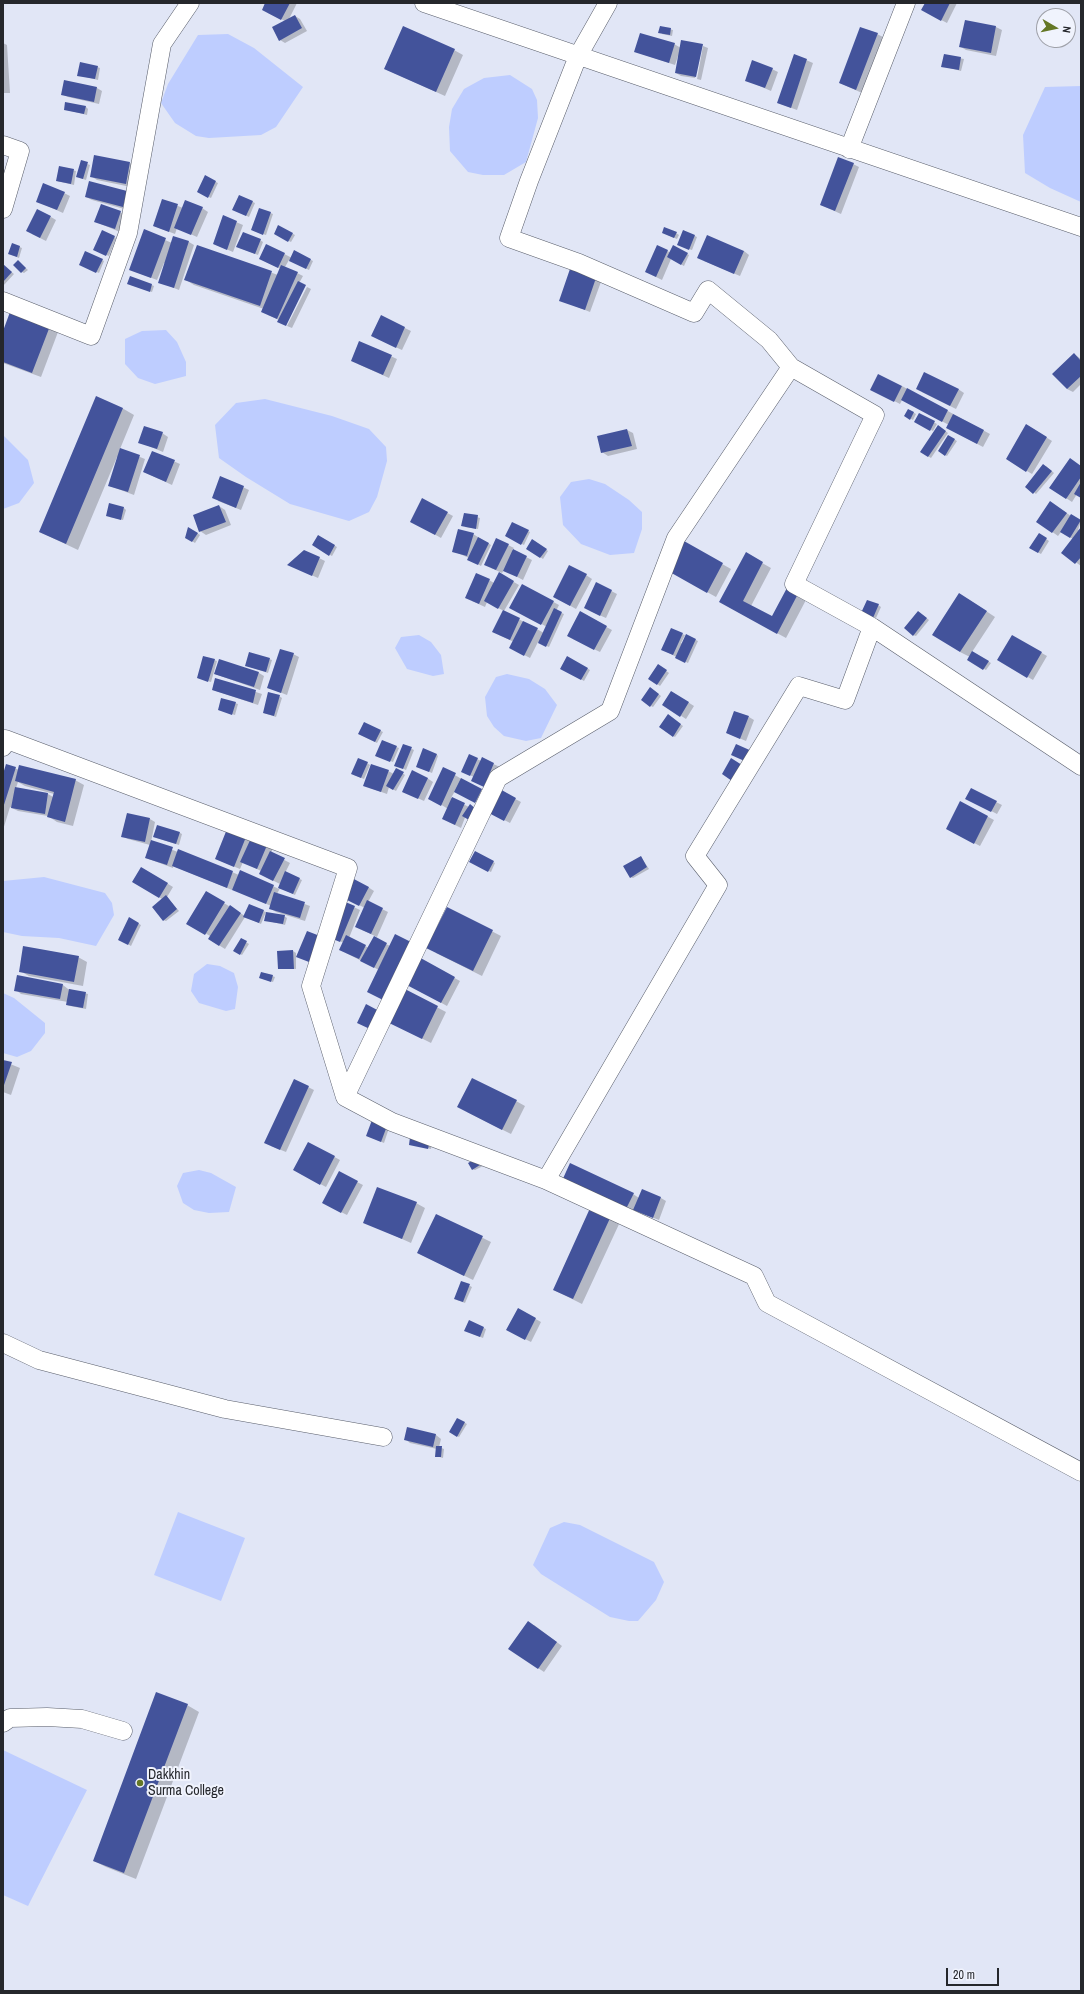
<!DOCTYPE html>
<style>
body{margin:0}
#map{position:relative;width:1084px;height:1994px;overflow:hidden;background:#e1e6f6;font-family:"Archivo Narrow",sans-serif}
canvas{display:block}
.frame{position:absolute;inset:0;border:4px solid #25272c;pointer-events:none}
.north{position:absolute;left:1036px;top:8px;width:40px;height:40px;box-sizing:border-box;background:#f0f3fd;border:1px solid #9fa1a9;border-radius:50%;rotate:99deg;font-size:11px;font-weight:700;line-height:16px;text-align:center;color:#25272c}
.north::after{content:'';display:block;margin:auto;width:14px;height:18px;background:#647726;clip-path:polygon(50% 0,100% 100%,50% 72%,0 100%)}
.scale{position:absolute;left:946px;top:1968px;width:53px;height:18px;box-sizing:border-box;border:2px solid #25272c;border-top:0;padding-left:5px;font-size:12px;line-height:14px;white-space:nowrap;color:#25272c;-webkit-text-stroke:3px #f0f3fd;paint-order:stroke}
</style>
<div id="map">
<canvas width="1084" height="1994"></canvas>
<div class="frame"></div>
<div class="north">N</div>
<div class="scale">20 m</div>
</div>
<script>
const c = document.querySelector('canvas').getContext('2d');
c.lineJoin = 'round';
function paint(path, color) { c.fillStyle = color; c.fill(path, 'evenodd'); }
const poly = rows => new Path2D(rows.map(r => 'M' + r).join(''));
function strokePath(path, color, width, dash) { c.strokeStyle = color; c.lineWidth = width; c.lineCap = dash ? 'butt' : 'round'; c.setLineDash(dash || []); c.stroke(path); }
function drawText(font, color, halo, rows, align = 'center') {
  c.font = font + ' "Archivo Narrow",sans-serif'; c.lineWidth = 4; c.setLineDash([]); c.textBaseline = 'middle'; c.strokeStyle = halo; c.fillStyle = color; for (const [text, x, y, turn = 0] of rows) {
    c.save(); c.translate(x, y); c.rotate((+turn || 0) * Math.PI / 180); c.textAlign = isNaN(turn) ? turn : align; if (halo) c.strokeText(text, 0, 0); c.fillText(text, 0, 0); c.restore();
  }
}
paint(poly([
 [228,34,254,48,303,87,276,127,261,135,209,138,196,136,175,123,161,103,168,84,198,35],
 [510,75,532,89,537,100,538,118,526,162,504,175,483,175,468,172,450,151,449,127,452,109,464,89,484,78],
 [1081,86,1081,202,1050,188,1025,173,1023,135,1045,87],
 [166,330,177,342,186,362,186,376,155,384,138,378,125,364,125,339,142,331],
 [265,399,332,416,369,429,386,447,387,461,377,497,369,512,349,521,290,504,246,477,219,458,215,425,236,403],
 [3,435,28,460,34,483,19,503,3,509],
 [589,479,605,484,629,500,642,512,642,529,634,553,610,555,581,544,563,525,560,497,571,482],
 [419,635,431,642,441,655,444,674,433,676,407,669,395,648,401,637],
 [507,674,529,679,545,689,557,705,541,738,526,741,504,736,494,727,487,716,485,697,496,677],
 [44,877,105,893,112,903,114,915,96,946,59,938,22,936,3,932,3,881],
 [207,964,220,966,234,973,238,987,235,1009,226,1011,199,1003,191,991,194,974],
 [3,993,14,998,45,1023,45,1033,31,1051,17,1057,3,1053],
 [199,1170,211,1173,236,1187,229,1212,209,1213,194,1210,183,1203,177,1186,183,1173],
 [178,1512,245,1538,221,1601,154,1575],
 [564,1522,580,1525,654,1562,664,1582,656,1600,638,1621,629,1621,610,1617,541,1574,533,1565,550,1528],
 [3,1750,87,1790,28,1906,3,1895]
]), '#becdff');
paint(poly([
 [266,3,297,3,289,19,295,16,300,19,307,31,285,43,280,40,285,21,268,13],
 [926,3,957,3,947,23,928,13],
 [966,21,996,27,1002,30,996,56,966,50,961,47],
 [661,27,673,30,672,36,662,34],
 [877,34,883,37,862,93,840,83],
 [3,43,7,45,10,93,3,93],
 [674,44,681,48,702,45,703,46,701,46,695,78,681,76,676,73,679,56,678,56,675,65,636,52],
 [703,46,708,48,701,80,697,79],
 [454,50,463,55,445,96,385,69],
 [794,55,813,63,797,110,778,103],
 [944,55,964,59,961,71,942,66],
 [97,67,100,68,98,80,78,75],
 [772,69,778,72,771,91,746,80],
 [97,88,102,91,99,104,68,97,62,94],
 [86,107,88,109,87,115,67,110],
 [82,162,90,165,86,180,80,178],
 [130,163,135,166,131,187,97,180,91,176],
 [853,164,859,167,841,214,821,205],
 [59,167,76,171,74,185,57,181],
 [205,177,218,183,211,198,198,192],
 [126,192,128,210,92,200,86,197],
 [64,193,70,196,63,213,43,204],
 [239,196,255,203,249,217,236,211],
 [163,200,183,208,202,208,208,212,197,237,177,228,175,234,154,226],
 [260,209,273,214,266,235,254,231],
 [120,212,126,215,120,232,96,222],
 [51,217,56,220,46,241,32,234],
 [224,217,243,225,233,252,214,244],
 [278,226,295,235,291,242,275,234],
 [144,231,172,243,189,242,194,245,179,290,159,282,165,263,164,263,157,280,136,272],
 [684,231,697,237,692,250,681,246],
 [663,233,676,233,679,235,677,239],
 [114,237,116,238,109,256,97,251],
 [260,240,263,242,258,255,240,248],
 [12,244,22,248,19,258,12,255],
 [267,245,292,258,295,252,313,261,309,270,289,260,285,267,303,276,279,320,268,315,264,309,194,285,186,280,197,246,278,275,281,269,266,262],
 [658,246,671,253,674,246,689,255,684,266,671,259,662,280,652,275],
 [744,251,749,255,740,276,704,261],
 [102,260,104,261,99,273,81,265],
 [20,263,28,270,24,273,22,272],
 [3,265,14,274,3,286],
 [572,267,602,279,590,312,560,300],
 [131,277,154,286,152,292,131,285],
 [307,287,311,289,292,328,287,326],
 [11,313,58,332,41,377,3,363,3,334],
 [382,317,411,331,402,350,378,339],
 [360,342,397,359,389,378,358,364],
 [1074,354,1081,359,1081,384,1073,392,1067,389],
 [902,386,990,434,983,447,953,431,949,425,902,400,900,404,877,392],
 [958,389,964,393,956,409,922,392],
 [122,408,134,415,120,449,145,459,134,495,110,486,118,457,117,457,78,550,40,532],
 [909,410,916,414,913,420,906,416],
 [919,414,937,424,933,431,915,421],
 [1027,425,1052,441,1032,474,1007,459],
 [941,428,948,433,931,458,921,452],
 [627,430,633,433,637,449,608,456,602,452,598,437],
 [162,433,168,437,163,452,139,442],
 [948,436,957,441,947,456,939,451],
 [153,452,180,464,172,485,144,472],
 [1046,466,1054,473,1036,494,1026,486],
 [1081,466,1081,497,1077,494,1072,502,1066,498],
 [221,477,249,490,241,510,218,501],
 [423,500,453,516,441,538,411,521],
 [219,506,225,510,231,525,206,535,200,531],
 [1056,506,1071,516,1081,521,1078,530,1081,529,1081,566,1063,553,1073,539,1061,532,1058,536,1037,521],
 [124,508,126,510,123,520,110,517],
 [465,514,480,518,478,529,465,527],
 [512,523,530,532,524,545,506,536],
 [189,528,200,535,195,543,186,537],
 [473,534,491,545,481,566,469,559,469,558,453,551],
 [1039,534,1049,541,1041,554,1030,548],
 [318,536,337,547,332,556,313,545],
 [533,540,548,551,543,559,527,548],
 [685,543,731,569,716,597,669,571],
 [508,545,514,548,512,550,532,560,523,580,504,570,502,573,491,568],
 [746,554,771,568,751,606,772,618,789,587,807,598,786,638,729,607],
 [319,558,325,561,318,578,289,565],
 [500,574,519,585,504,611,544,633,547,627,511,607,522,585,559,605,556,611,564,614,549,647,538,642,530,658,511,648,514,642,499,635,504,611,487,602,485,607,472,601,489,580,494,583],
 [586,575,592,579,576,609,560,600],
 [596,583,617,594,606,618,590,611],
 [968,599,995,617,972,652,991,663,986,670,968,660,970,657,960,652],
 [878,605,881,607,876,618,865,614],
 [580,613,612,630,600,652,573,639],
 [921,614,929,620,916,636,913,635],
 [682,634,685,635,681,643,683,644,687,636,698,641,688,663,665,651],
 [1012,636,1047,656,1033,680,999,660],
 [293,654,299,657,287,695,269,688],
 [568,658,590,670,584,681,562,668],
 [269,659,272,660,268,673,247,666],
 [214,660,217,661,211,682,198,678],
 [658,665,669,673,660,686,649,678],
 [259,673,264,676,260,690,215,674],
 [216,679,262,694,258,705,213,690],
 [653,690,661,696,653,707,651,706],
 [672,692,694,706,686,719,664,705],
 [279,696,282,698,276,717,264,713],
 [222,699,238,704,235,715,219,710],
 [668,716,683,726,675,737,660,727],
 [749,717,754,720,746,741,727,733],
 [364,723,383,732,377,743,359,734],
 [404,745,414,750,406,770,398,766],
 [396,747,399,748,393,762,379,756],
 [436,754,438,756,432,773,420,768],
 [477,759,481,761,482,759,500,767,490,789,474,777,465,773],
 [367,763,370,765,364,779,354,775],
 [7,765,19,770,75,780,84,785,73,826,57,822,48,816,18,811,10,807,3,830,3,778],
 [18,782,25,786,54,794,53,797,48,794,16,788],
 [443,768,487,794,481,805,455,791,451,798,469,807,461,828,449,822,448,809,437,802],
 [397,769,405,775,396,791,389,787,387,794,370,788,388,771,394,774],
 [427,778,433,782,424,801,409,794],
 [498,790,521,802,510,823,487,811],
 [972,801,996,802,1002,805,997,814],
 [960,802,994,820,980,846,953,832],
 [127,814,150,819,155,822,151,842,178,852,179,850,239,875,241,871,279,889,280,884,266,877,261,871,243,862,240,869,216,859,227,831,273,848,271,853,290,863,285,873,302,880,295,895,280,888,277,894,310,906,305,921,276,912,270,908,271,906,233,889,232,890,173,866,173,868,146,858,150,845,128,839,122,836],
 [180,833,182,834,179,845,154,837],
 [475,852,495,863,491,872,470,861],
 [641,857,649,869,633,878,630,877],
 [142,868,173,887,167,897,179,911,166,921,163,920,162,899,134,881],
 [368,887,374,891,368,902,388,912,377,937,362,930,365,908,349,900],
 [206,892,245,916,263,911,266,912,261,924,245,917,225,949,209,939,210,936,188,923],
 [343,902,360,910,349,938,369,948,374,938,390,946,379,970,346,953,344,943,335,939],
 [447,908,501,936,482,976,436,953],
 [284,916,287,918,285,925,268,921],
 [129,919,141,925,131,946,119,939],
 [241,939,249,944,242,955,235,951],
 [293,951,296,953,296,969,279,968,278,952],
 [78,957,87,962,83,986,29,976,20,971],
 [418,958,460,981,447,1006,404,982],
 [272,976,275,977,273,982,260,978],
 [63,985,68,989,88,994,86,1009,70,1006,67,1005,68,1002,21,994,16,990],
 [402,989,446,1012,431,1043,395,1025,381,1013],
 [3,1061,20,1068,11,1095,3,1092],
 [294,1080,314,1090,286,1152,271,1146],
 [516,1101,525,1106,511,1134,467,1112],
 [373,1122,389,1128,384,1143,370,1137],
 [309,1143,340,1160,326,1187,294,1170],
 [432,1143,431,1149,410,1144],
 [479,1158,485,1165,475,1170,472,1169],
 [357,1182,363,1185,347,1215,329,1206],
 [571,1188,633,1194,639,1198,661,1198,666,1201,659,1220,636,1211,633,1217],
 [416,1203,425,1208,411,1243,364,1222],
 [592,1208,620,1222,582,1304,554,1290],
 [436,1215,491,1242,473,1280,418,1253],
 [462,1282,472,1287,465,1303,457,1300],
 [518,1309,541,1322,531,1342,513,1333],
 [469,1322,486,1329,483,1338,468,1332],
 [458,1419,467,1424,459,1437,450,1432],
 [407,1429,436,1435,441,1439,439,1447,444,1449,443,1458,436,1456,437,1449,410,1443,405,1439],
 [534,1625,562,1646,544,1672,510,1649],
 [187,1705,199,1712,136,1879,106,1867,94,1861]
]), '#0003');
paint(poly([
 [265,3,290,3,281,20,262,10],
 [925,3,950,3,941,21,921,10],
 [295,15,302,28,279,41,272,27],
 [965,20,996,26,991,53,959,47],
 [403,26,455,49,436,92,384,69],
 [660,26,671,28,670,35,658,33],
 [860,27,878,33,856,90,839,83],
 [640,33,675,43,669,63,634,52],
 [681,40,703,44,696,77,675,73],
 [794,54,807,59,791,108,777,103],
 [944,54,961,57,959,70,941,67],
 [752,60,773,68,765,88,745,81],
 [80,62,98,66,95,79,77,76],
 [64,80,97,87,94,102,61,95],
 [65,102,86,106,84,114,64,110],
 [94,155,130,162,126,184,90,177],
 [838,157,854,163,835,211,820,205],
 [81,160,88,162,83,179,76,177],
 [59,166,74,169,71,184,56,181],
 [205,175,216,181,208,198,197,192],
 [89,181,127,191,123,207,85,197],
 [43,183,65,192,57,210,36,202],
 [239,195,253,201,246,216,232,210],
 [162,199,178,204,169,232,153,226],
 [185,200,203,207,191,235,174,228],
 [101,204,121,211,115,229,94,222],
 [259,208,271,212,263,235,251,230],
 [37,209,51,216,40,238,26,231],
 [223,215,237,221,227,250,213,244],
 [278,225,293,233,288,242,274,234],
 [664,227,677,232,674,238,662,233],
 [144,229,166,238,151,278,129,270],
 [102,230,115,236,106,256,93,250],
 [683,230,695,235,689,250,677,245],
 [243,232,261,239,255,254,236,247],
 [707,235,744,251,734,274,697,258],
 [173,236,189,241,174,288,158,283],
 [12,243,20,246,17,257,8,254],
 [266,244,285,253,278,268,259,259],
 [197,245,272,271,260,306,184,280],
 [657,245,668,250,656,277,645,272],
 [673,245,688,253,681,265,667,257],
 [294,250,311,259,306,269,289,261],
 [85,251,103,259,96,273,79,265],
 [18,260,26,268,21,273,13,265],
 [3,264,12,272,3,282],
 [281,265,298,272,277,319,261,312],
 [571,266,597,275,585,310,559,301],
 [130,276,152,284,150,292,127,284],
 [298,281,306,285,286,326,277,322],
 [10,312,50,326,32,373,3,362,3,331],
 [381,315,405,327,396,348,371,336],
 [359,341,392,355,383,375,351,361],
 [1074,353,1081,361,1081,376,1067,389,1052,374],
 [924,372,959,389,950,406,916,389],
 [878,374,902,386,894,402,870,390],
 [907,388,948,410,942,422,901,400],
 [96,396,123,408,66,544,39,532],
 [908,409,914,412,910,420,904,416],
 [919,413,935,421,930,431,914,422],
 [953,414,984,430,977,444,946,428],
 [1026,424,1047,437,1026,472,1006,459],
 [938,425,946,431,928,457,920,452],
 [144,426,163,432,157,449,138,443],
 [627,429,632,446,601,453,597,436],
 [948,435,955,439,945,456,938,451],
 [120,448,140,455,128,492,108,486],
 [152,451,175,460,166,482,143,472],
 [1070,458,1081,466,1081,477,1066,499,1049,488],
 [1043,464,1052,471,1033,494,1025,487],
 [220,476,244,486,236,508,212,498],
 [1081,482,1081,498,1074,494],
 [422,498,448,512,435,535,410,522],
 [1050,501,1067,513,1052,533,1036,522],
 [109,503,124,507,121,520,106,516],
 [219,505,226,522,199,532,193,515],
 [464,513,478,515,476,529,461,526],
 [1071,514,1081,520,1070,538,1060,532],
 [512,522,529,530,521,545,505,536],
 [188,527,198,533,192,542,185,538],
 [1081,527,1081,557,1075,564,1061,553],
 [458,529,474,533,467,556,452,552],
 [1039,533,1047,538,1038,553,1029,548],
 [318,535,335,545,329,556,312,545],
 [478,537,489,543,478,565,467,560],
 [496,538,509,544,496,570,484,565],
 [532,539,547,549,540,558,526,549],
 [684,541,723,563,707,593,668,571],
 [513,549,527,556,517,577,503,571],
 [304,550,320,557,312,576,287,565],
 [746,552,763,562,743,601,772,616,788,586,799,592,777,634,719,602],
 [569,565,587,574,570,606,553,597],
 [499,572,514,581,498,609,484,601],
 [476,573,490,579,479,604,465,598],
 [596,582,612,590,600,616,584,608],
 [522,584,554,601,541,625,509,608],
 [959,593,987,611,960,652,932,635],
 [867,600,879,604,873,618,861,613],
 [554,608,562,612,546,647,538,643],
 [503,610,520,618,510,640,492,632],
 [580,611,607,626,594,650,567,636],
 [918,611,927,618,913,636,904,628],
 [523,621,538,628,524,656,509,648],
 [671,628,683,633,673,655,661,650],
 [686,634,696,639,685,663,675,658],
 [1012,635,1042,652,1027,678,997,660],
 [280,649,294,653,281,693,267,688],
 [972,651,989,661,983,670,967,660],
 [249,652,270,658,266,672,245,666],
 [203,656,215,659,208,682,197,678],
 [567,656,588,668,581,680,560,669],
 [219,659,259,672,254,687,214,674],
 [658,664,667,670,657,685,648,679],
 [215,678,256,690,253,703,212,690],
 [650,687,659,694,650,707,641,700],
 [671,691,689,702,680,717,662,705],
 [268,692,280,695,274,716,263,713],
 [221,698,236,702,232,715,218,710],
 [734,711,749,716,740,739,726,733],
 [668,714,681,724,673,737,659,727],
 [364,722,381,730,375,742,358,734],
 [382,740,397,746,390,762,375,756],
 [403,744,412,747,403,769,394,766],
 [736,744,754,752,749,763,731,755],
 [423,748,437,754,429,772,416,767],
 [469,754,478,758,470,776,461,772],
 [482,757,494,763,484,787,471,781],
 [358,758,368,762,361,778,351,774],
 [731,758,742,765,732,781,722,774],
 [6,764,16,767,3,808,3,774],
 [371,764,389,770,381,792,363,786],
 [19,765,76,779,65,822,47,817,54,792,15,781],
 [443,767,456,773,441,806,428,799],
 [396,768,404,772,393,790,386,786],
 [412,770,428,778,418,799,402,792],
 [461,778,482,789,475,803,454,792],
 [15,787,48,793,45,814,11,808],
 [498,788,516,798,504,821,485,811],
 [971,788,997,801,991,812,965,799],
 [452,797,465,803,455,825,442,819],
 [960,801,988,816,974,844,946,829],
 [470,804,476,809,469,820,462,816],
 [127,813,150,818,145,842,121,837],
 [157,825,180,832,176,844,153,837],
 [227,829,246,837,234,867,215,859],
 [252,836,268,843,257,869,240,862],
 [151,840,173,847,167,865,145,858],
 [178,849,233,871,227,888,172,866],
 [270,851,285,858,273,881,259,874],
 [475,851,494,861,488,872,469,862],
 [641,856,647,867,630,878,623,866],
 [141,867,168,883,159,898,132,882],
 [240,870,274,885,266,904,232,890],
 [285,871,300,878,293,894,278,888],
 [352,878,369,887,359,906,343,898],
 [206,891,225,902,205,935,186,924],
 [274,892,305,902,300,918,269,909],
 [166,895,177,909,163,921,152,907],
 [367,900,383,908,371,934,355,927],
 [343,901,355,906,340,942,328,937],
 [249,904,264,910,259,923,243,917],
 [230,905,241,913,219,946,208,939],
 [447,907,493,930,473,971,426,948],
 [266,912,285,915,283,924,264,921],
 [129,917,139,923,128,945,118,940],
 [307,931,320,936,309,962,296,957],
 [395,934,413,943,385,1001,367,992],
 [346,935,366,945,359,959,339,950],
 [374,936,387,943,374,968,360,961],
 [241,938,247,941,240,955,233,951],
 [23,946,79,956,74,982,19,972],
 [293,950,294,969,278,969,277,951],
 [417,956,455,977,441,1003,403,983],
 [261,972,273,975,271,982,259,978],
 [17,975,63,984,60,999,14,991],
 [401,987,438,1006,422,1039,385,1021],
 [69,989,86,992,83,1008,66,1005],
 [366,1004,381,1012,372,1030,357,1023],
 [3,1060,12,1062,3,1088],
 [472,1078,517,1100,502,1130,457,1107],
 [294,1079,309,1086,280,1150,264,1143],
 [372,1120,387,1126,381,1142,366,1136],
 [410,1137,430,1141,428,1149,409,1145],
 [308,1142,335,1156,320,1185,293,1170],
 [479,1157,483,1163,472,1170,468,1163],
 [570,1163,634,1193,624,1213,561,1183],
 [339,1171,358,1181,341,1213,322,1203],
 [377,1187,417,1202,402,1239,363,1223],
 [642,1189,661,1197,653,1218,633,1210],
 [591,1206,611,1216,573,1299,553,1290],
 [436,1214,483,1236,464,1276,417,1253],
 [461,1281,470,1284,463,1302,454,1299],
 [518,1308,536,1318,525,1340,506,1330],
 [469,1320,484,1327,480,1337,464,1331],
 [457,1418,465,1422,457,1437,449,1432],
 [407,1427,436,1434,433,1447,404,1440],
 [436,1446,442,1446,441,1457,435,1457],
 [528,1621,557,1642,538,1669,508,1649],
 [156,1692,188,1704,124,1873,93,1861]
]), '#43539b');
const street = poly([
 [424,3,1081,227],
 [608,3,578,56,529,181,509,238,579,263,694,313,708,290,769,340,791,367,875,415,794,584,872,627,1081,766],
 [3,145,20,151,3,209],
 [849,149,906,3],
 [3,301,91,336,128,233,162,44,190,3],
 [3,747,5,739,348,868,311,986,345,1097,392,1122,546,1180,718,885,695,856,799,686,845,700,872,627],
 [345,1097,498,778,610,711,676,538,791,367],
 [546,1180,754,1276,767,1303,1081,1472],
 [3,1343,39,1360,225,1409,383,1437],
 [3,1723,10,1718,47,1717,82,1719,123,1731]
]);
strokePath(street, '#595e6b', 19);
strokePath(street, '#fff', 18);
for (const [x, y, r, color] of [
 [140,1783,4,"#647726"]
]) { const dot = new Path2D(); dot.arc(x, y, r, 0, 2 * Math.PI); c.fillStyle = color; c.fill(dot); strokePath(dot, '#f0f3fd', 1.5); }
drawText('14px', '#25272c', '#f0f3fd', [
 ["Dakkhin",148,1775],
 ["Surma College",148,1791]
], 'left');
</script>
